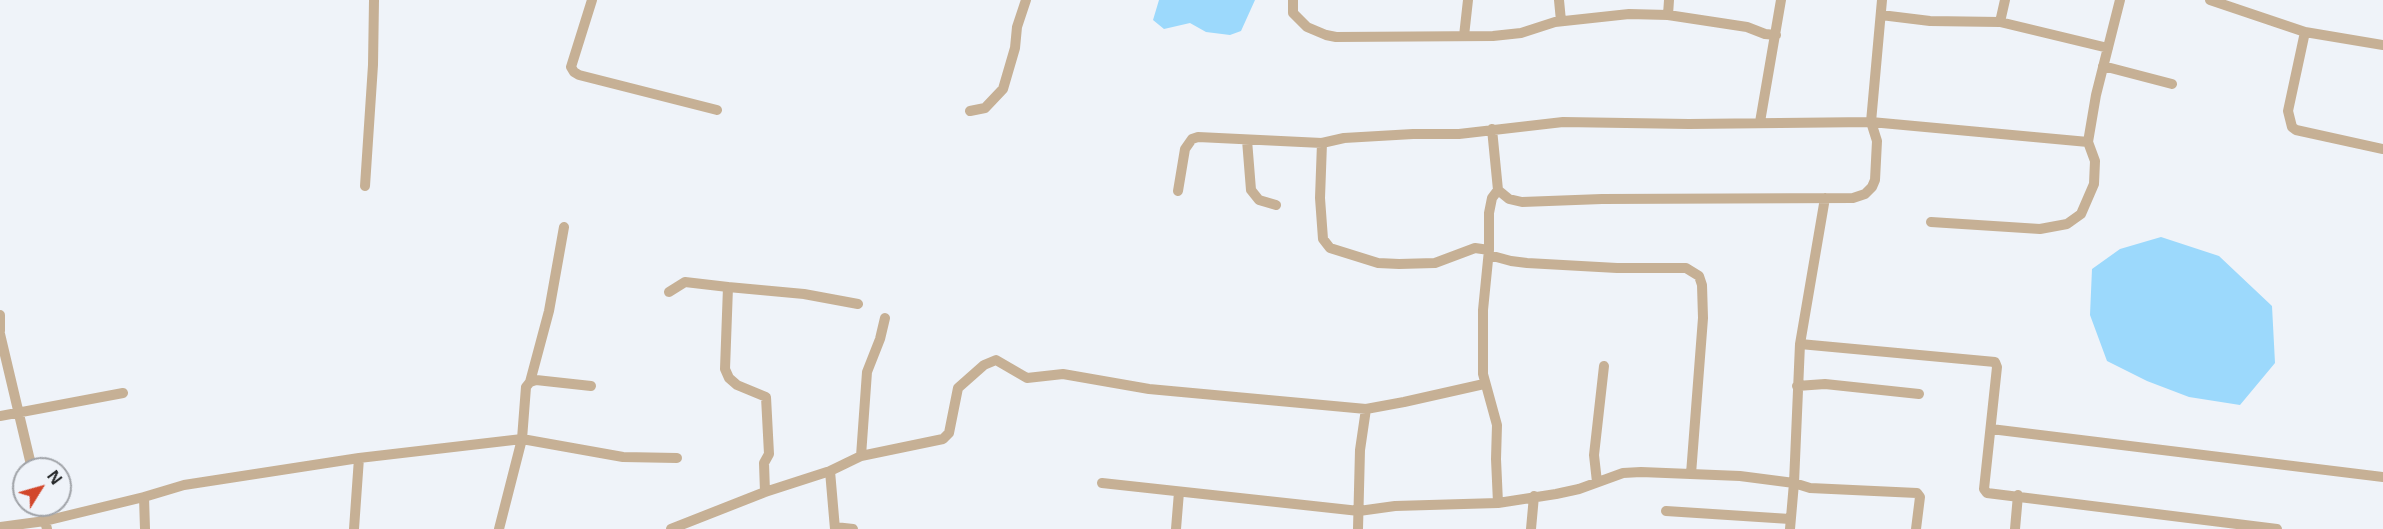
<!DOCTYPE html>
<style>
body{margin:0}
#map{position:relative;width:2383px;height:529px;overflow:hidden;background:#eff3f9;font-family:"Open Sans",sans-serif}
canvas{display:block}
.north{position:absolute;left:12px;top:457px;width:60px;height:60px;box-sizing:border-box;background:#eff3f9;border:2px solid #a0a3a8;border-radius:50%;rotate:53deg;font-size:16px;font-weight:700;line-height:24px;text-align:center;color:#2a2c2e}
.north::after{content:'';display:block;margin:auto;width:21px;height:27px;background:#d2472b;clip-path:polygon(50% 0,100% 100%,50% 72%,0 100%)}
</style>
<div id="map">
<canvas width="2383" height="529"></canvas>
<div class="north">N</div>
</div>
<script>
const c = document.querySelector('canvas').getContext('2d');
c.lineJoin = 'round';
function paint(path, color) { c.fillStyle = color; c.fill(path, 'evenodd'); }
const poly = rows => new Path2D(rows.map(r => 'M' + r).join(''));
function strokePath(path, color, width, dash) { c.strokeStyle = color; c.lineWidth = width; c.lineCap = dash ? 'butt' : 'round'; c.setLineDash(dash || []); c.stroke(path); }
paint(poly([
 [1159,0,1255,0,1241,31,1230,35,1206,32,1190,23,1164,29,1153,20],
 [2161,237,2219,256,2272,306,2275,363,2240,405,2189,397,2147,381,2107,361,2090,315,2092,269,2120,249]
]), '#9cd9fc');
strokePath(poly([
 [592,0,571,67,574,72,579,75,717,110],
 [1293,0,1293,13,1307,27,1326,35,1336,37,1493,36,1521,33,1555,22,1629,14,1668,15,1747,27,1765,34,1776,35],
 [1559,0,1561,21],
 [2210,0,2305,32,2383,45],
 [1668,15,1669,0],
 [1881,15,1930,21,2000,22,2108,48],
 [2000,22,2005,0],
 [2305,32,2288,111,2292,127,2296,130,2383,149],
 [1464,36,1468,0],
 [2103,66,2172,84],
 [970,111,985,108,1003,89,1015,48,1017,27,1026,0],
 [1760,122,1781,0],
 [1492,129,1498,190,1492,198,1489,213,1489,250,1483,310,1483,374,1497,425,1496,459,1498,503],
 [1247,140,1251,190,1259,200,1276,205],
 [1322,143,1320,198,1323,239,1330,248,1378,263,1399,264,1435,263,1475,248,1489,250],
 [365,186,373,65,374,0],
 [1498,190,1509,199,1522,202,1602,199,1853,198,1865,194,1872,187,1875,180,1877,141,1871,122,2088,142,2096,95,2120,0],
 [1178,191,1185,149,1192,139,1198,137,1322,143,1344,138,1413,134,1459,134,1563,122,1689,124,1871,122,1882,0],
 [1931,222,2040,229,2067,224,2081,214,2094,184,2095,161,2088,142],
 [1489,255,1511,261,1527,263,1617,268,1686,268,1699,276,1702,285,1703,318,1691,474],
 [728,287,804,294,858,304],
 [669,292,685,282,728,287,725,369,729,378,737,385,766,397,769,454,764,463,765,492],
 [0,315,0,331],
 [0,334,32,469],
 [1800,344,1995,362,1997,367,1984,489,1987,493,2277,529],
 [530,382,536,380,591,386],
 [1797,386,1825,384,1919,394],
 [0,416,123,393],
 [1991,429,2383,477],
 [861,456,867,372,880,339,885,318],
 [830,471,835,529],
 [1597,482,1594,455,1604,366],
 [1102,483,1359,511,1395,506,1498,503,1556,494,1579,489,1623,473,1641,472,1740,476,1794,483,1810,488,1917,493,1920,497,1916,529],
 [41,505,47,529],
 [1666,511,1790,519],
 [0,527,45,521,144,497],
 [835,527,853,529],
 [145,529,144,497,184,485,359,458,522,439,623,457,677,458],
 [354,529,359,458],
 [499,529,522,439,526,387,530,382,549,311,564,227],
 [671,529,765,492,830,471,861,456,943,439,949,433,958,388,984,365,996,360,1027,378,1063,374,1149,389,1366,409],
 [1176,529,1179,492],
 [1358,529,1360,450,1366,409,1404,402,1484,384],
 [1531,529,1534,496],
 [1790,529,1794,483,1800,344,1825,198],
 [2015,529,2018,495]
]), '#c6b095', 10);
</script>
